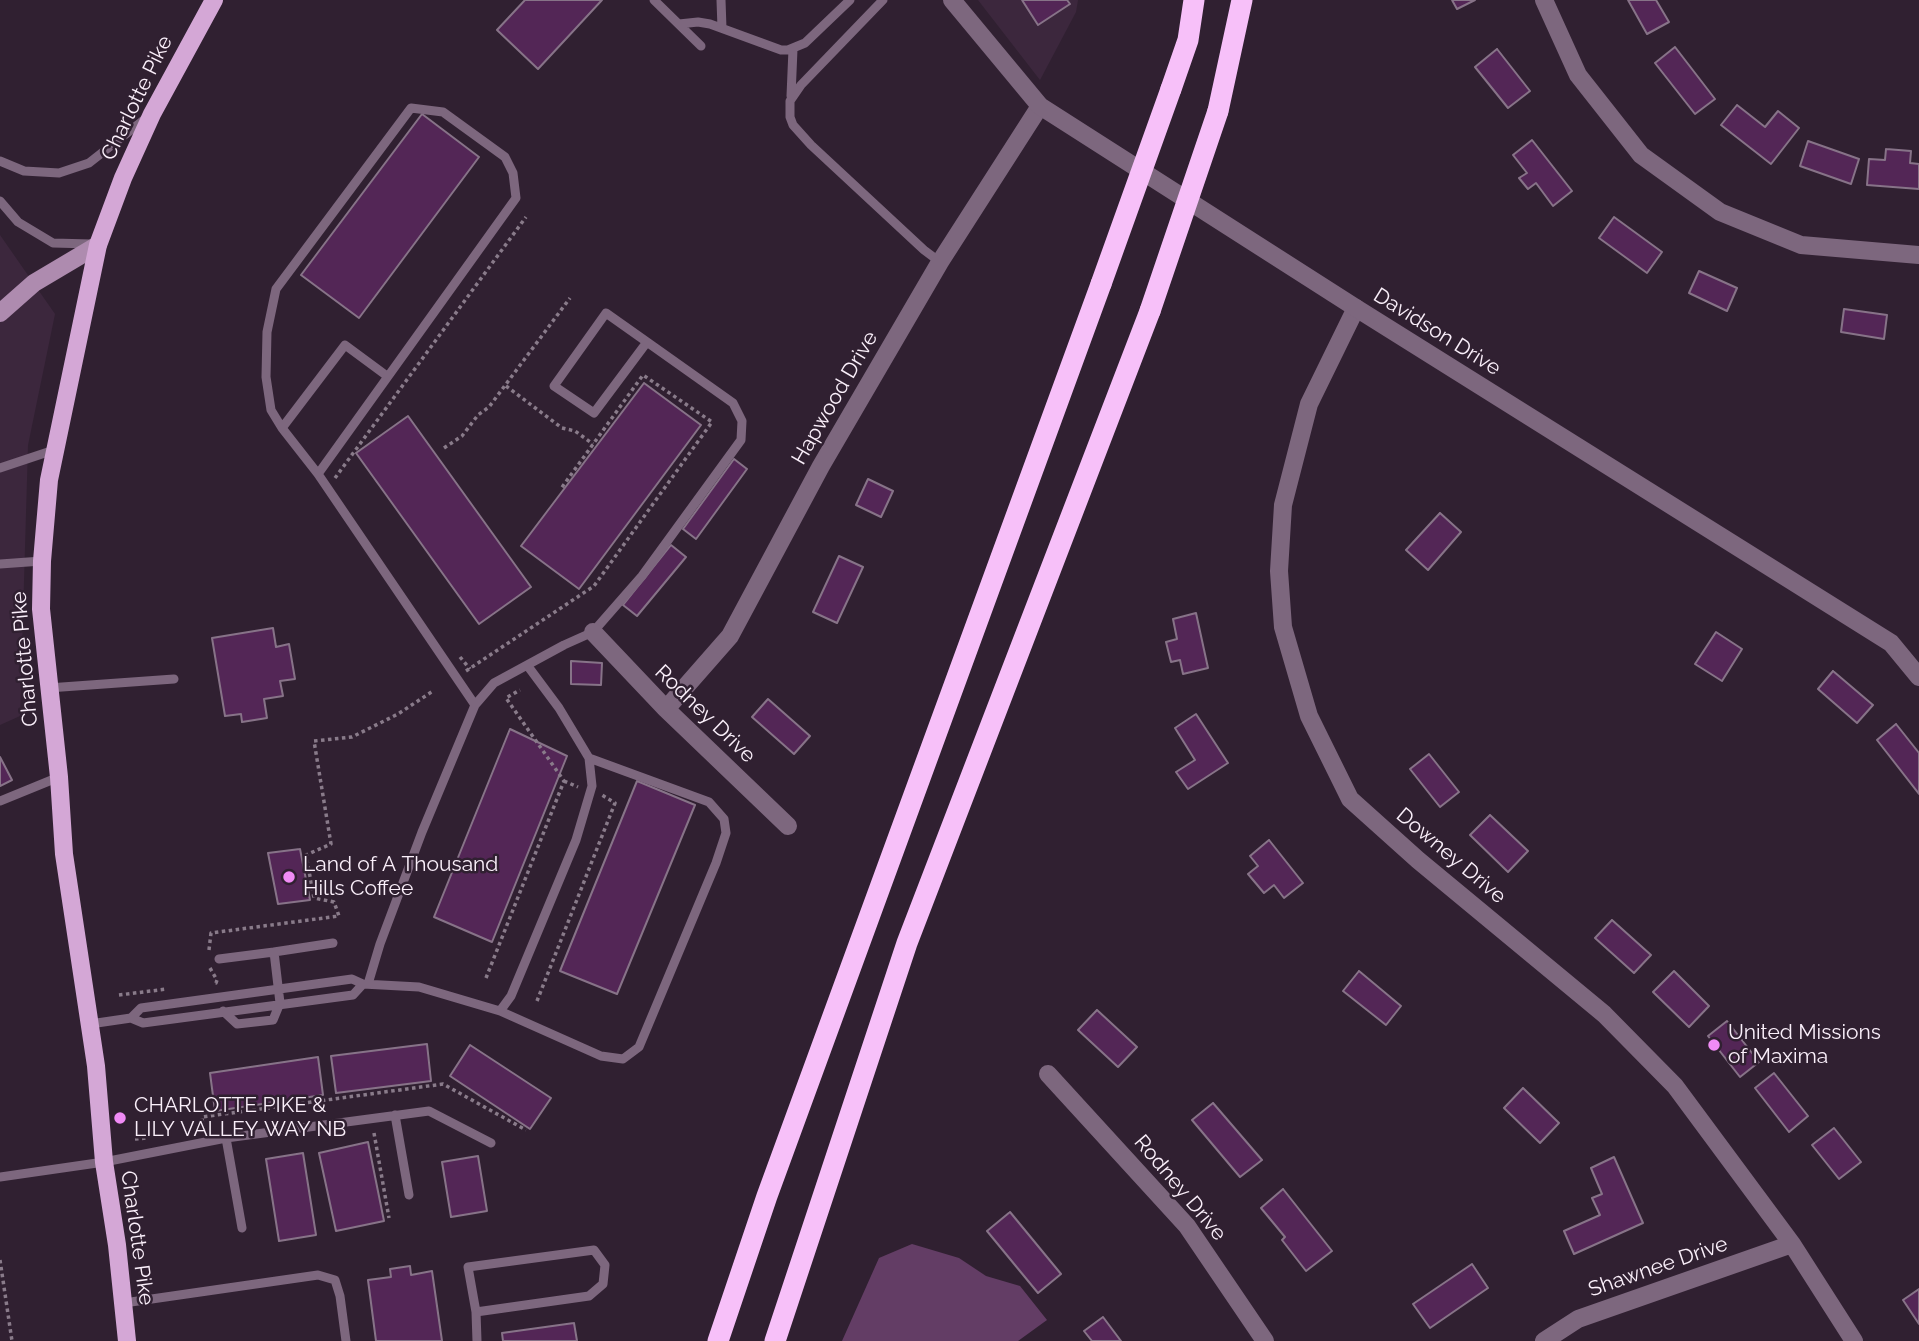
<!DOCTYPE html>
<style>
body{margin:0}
canvas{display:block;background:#302031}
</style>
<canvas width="1919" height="1341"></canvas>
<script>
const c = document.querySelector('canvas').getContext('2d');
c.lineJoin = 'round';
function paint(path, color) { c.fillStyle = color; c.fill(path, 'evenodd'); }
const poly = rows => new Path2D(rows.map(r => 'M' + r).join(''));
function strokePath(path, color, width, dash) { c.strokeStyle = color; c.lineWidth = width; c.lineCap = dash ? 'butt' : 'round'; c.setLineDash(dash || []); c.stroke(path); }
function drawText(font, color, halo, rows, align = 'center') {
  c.font = font + ' Raleway,sans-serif'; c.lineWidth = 5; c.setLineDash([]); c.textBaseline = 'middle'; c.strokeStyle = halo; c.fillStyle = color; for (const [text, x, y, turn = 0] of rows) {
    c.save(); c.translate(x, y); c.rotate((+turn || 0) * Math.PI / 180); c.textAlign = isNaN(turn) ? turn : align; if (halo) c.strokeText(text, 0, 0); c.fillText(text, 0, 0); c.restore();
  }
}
paint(poly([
 [978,0,1078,0,1076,12,1040,80],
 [0,235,55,314,28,445,20,716,0,725]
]), '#3c273d');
paint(poly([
 [912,1244,959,1258,986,1276,1020,1286,1047,1320,1018,1341,842,1341,879,1258]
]), '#633d65');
const building = poly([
 [525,0,602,0,538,69,497,30,525,0],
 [1022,0,1067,0,1070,4,1038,25,1022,0],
 [1452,0,1475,0,1457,9,1452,0],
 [1628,0,1656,0,1669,22,1647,34,1628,0],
 [1675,47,1715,99,1695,114,1655,63,1675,47],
 [1497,49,1530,91,1508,108,1475,67,1497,49],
 [1737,105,1765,127,1778,111,1799,128,1771,164,1721,125,1737,105],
 [422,114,479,157,359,318,301,275,422,114],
 [1532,140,1572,191,1553,206,1536,183,1528,189,1519,178,1527,173,1513,155,1532,140],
 [1808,141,1859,159,1851,184,1800,166,1808,141],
 [1886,149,1911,151,1910,163,1919,164,1919,189,1867,185,1869,159,1885,160,1886,149],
 [1614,217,1662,252,1647,273,1599,238,1614,217],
 [1699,271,1737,288,1727,311,1689,293,1699,271],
 [1844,309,1887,315,1884,339,1841,332,1844,309],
 [644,383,701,425,579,589,521,546,644,383],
 [408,416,531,587,479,624,356,453,408,416],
 [734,459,747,469,696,539,683,529,734,459],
 [868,479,893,491,881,517,856,505,868,479],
 [1440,513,1461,532,1428,570,1406,550,1440,513],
 [671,545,686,557,637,616,623,605,671,545],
 [839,556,863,567,837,623,813,612,839,556],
 [1196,613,1208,668,1183,674,1180,660,1171,662,1166,642,1177,639,1173,619,1196,613],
 [273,628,276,647,289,644,295,679,280,681,283,696,264,699,267,718,242,722,241,714,225,716,212,638,273,628],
 [1716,632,1742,649,1722,681,1695,664,1716,632],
 [571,661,602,663,601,685,571,684,571,661],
 [1833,671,1873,705,1857,723,1818,689,1833,671],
 [768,699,810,736,794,754,752,717,768,699],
 [1196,714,1228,763,1188,789,1176,772,1195,760,1175,728,1196,714],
 [1896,724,1919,753,1919,794,1877,740,1896,724],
 [510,729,567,756,492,942,434,917,510,729],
 [1429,754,1459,792,1440,807,1410,769,1429,754],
 [0,757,12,780,0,786,0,757],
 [637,781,695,805,617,994,560,971,637,781],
 [1490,815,1528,851,1508,872,1470,835,1490,815],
 [1269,840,1303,883,1284,898,1274,885,1264,893,1248,874,1258,866,1250,856,1269,840],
 [300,849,310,900,278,904,268,853,300,849],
 [1612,920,1651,955,1634,973,1595,938,1612,920],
 [1359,971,1401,1006,1386,1025,1343,991,1359,971],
 [1674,971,1709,1006,1689,1027,1653,992,1674,971],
 [1097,1010,1137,1047,1118,1067,1078,1030,1097,1010],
 [1727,1021,1759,1062,1740,1077,1708,1036,1727,1021],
 [427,1044,431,1081,336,1093,331,1056,427,1044],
 [470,1045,551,1098,530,1129,450,1076,470,1045],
 [318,1057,323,1095,215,1111,210,1073,318,1057],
 [1774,1073,1808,1116,1789,1132,1755,1088,1774,1073],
 [1523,1088,1559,1123,1540,1143,1504,1108,1523,1088],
 [1213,1103,1262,1160,1240,1177,1192,1120,1213,1103],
 [1834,1128,1861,1162,1839,1179,1812,1145,1834,1128],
 [368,1142,384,1221,336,1231,319,1153,368,1142],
 [303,1153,316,1235,279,1241,266,1159,303,1153],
 [478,1156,487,1211,451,1217,442,1162,478,1156],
 [1614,1157,1643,1223,1574,1254,1564,1231,1600,1215,1592,1198,1602,1194,1591,1168,1614,1157],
 [1283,1189,1332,1251,1306,1271,1282,1240,1285,1237,1261,1208,1283,1189],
 [1010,1212,1061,1274,1038,1293,987,1231,1010,1212],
 [1472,1264,1488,1288,1430,1328,1413,1304,1472,1264],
 [410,1266,411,1275,432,1271,442,1341,376,1341,368,1280,391,1277,390,1269,410,1266],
 [1919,1289,1919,1324,1903,1300,1919,1289],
 [1103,1317,1121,1341,1092,1341,1084,1331,1103,1317],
 [574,1323,577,1341,503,1341,502,1333,574,1323]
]);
paint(building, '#532656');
strokePath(building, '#877388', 2);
strokePath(poly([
 [506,386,562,428,575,431,593,444],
 [444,448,462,436,478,415,489,407,570,298],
 [335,478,526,217],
 [460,657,470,669],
 [466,671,594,586,712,422,643,375,560,490],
 [564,781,578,787],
 [209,950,211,933,339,916,334,902,314,898,306,855,331,844,314,741,352,737,398,714,433,691],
 [210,968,217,980,216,983,213,983],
 [486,978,564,781,506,698,520,690],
 [119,995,167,989],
 [537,1001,615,803,602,795],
 [203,1129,202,1117,443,1084,526,1130],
 [374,1133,389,1218],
 [135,1139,147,1138],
 [0,1260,12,1341]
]), '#897b8a', 3.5, [3.5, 3.5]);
strokePath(poly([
 [654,0,701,46],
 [721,0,722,28],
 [883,0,801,85,790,101,790,117,793,125,811,145,924,250,940,262],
 [679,24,698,22,710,24,781,50,788,50,805,43,850,0],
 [791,96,793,49],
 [0,161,24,171,59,173,89,163,145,119],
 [0,201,18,222,53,243,91,244],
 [282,428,345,345,387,376],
 [0,468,54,450],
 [318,474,516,198,513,173,505,157,443,112,411,108,276,289,267,332,266,377,271,410,282,428,318,474,475,705],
 [0,564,42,561],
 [48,688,174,679],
 [0,801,59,777],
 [219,959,274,952],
 [368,984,380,944,422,832,475,705,494,683,564,645,593,632,642,576,741,440,742,421,733,403,647,342,606,313,554,386,594,413,647,342],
 [223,1011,237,1024,273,1020,280,1003,274,952,333,943],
 [500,1011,601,1056,623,1059,639,1047,716,863,726,833,724,819,709,802,589,758],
 [131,1018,141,1008,352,979,363,984,419,987,500,1011,511,996,576,840,592,786,589,758,559,708,527,665],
 [90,1024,131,1018,143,1023,353,995,363,984],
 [395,1115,409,1195],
 [226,1138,242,1228],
 [0,1177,104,1162,226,1138,429,1111,491,1143],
 [124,1303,318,1275,335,1280,340,1296,346,1341],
 [476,1312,589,1296,603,1284,605,1265,594,1250,468,1267,476,1312,477,1341]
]), '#7d677e', 9);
strokePath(poly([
 [1356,308,1309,404,1283,505,1279,571,1283,627,1309,716,1350,799,1418,860,1604,1014,1675,1086,1792,1244,1854,1341],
 [593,632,666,709,788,826],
 [666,709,730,636,821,466,940,262,1040,106],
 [1048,1074,1187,1226,1265,1341],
 [1544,1341,1578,1319,1792,1244]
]), '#7d677e', 18);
strokePath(poly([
 [952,0,1040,106,1356,308,1891,643,1919,677],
 [1544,0,1578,75,1641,155,1720,212,1801,245,1919,255]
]), '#7d677e', 18);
strokePath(poly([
 [0,313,34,283,98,245]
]), '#ae8baf', 18);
strokePath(poly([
 [127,1341,117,1245,104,1162,96,1066,64,854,59,777,41,609,42,561,49,480,98,245,123,178,152,114,214,0]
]), '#d4a7d6', 18);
strokePath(poly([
 [1171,89,1188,40,1194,0],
 [1218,111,1242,0],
 [718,1341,767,1196,1101,284],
 [775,1341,907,943,1150,311]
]), '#f7c0f9', 21);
strokePath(poly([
 [1101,284,1171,89],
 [1150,311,1218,111]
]), '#f7c0f9', 21);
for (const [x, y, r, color] of [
 [289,877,7,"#f08bf5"],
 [1714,1045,7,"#f08bf5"],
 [120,1118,7,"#f08bf5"]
]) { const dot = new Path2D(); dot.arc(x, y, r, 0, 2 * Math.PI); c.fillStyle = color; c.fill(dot); strokePath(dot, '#302031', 2.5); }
drawText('21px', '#faeffa', '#302031', [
 ["Charlotte Pike",137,98,-64],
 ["Davidson Drive",1437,332,32],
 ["Hapwood Drive",835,398,-60],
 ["Charlotte Pike",25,659,-95],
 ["Rodney Drive",705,714,44],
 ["Downey Drive",1451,856,40],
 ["Rodney Drive",1180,1188,50],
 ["Charlotte Pike",137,1238,82],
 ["Shawnee Drive",1658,1267,-19]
]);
drawText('21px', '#faeffa', '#302031', [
 ["Land of A Thousand",303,865],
 ["Hills Coffee",303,889],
 ["United Missions",1728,1033],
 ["of Maxima",1728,1057],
 ["CHARLOTTE PIKE &",134,1106],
 ["LILY VALLEY WAY NB",134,1130]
], 'left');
</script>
